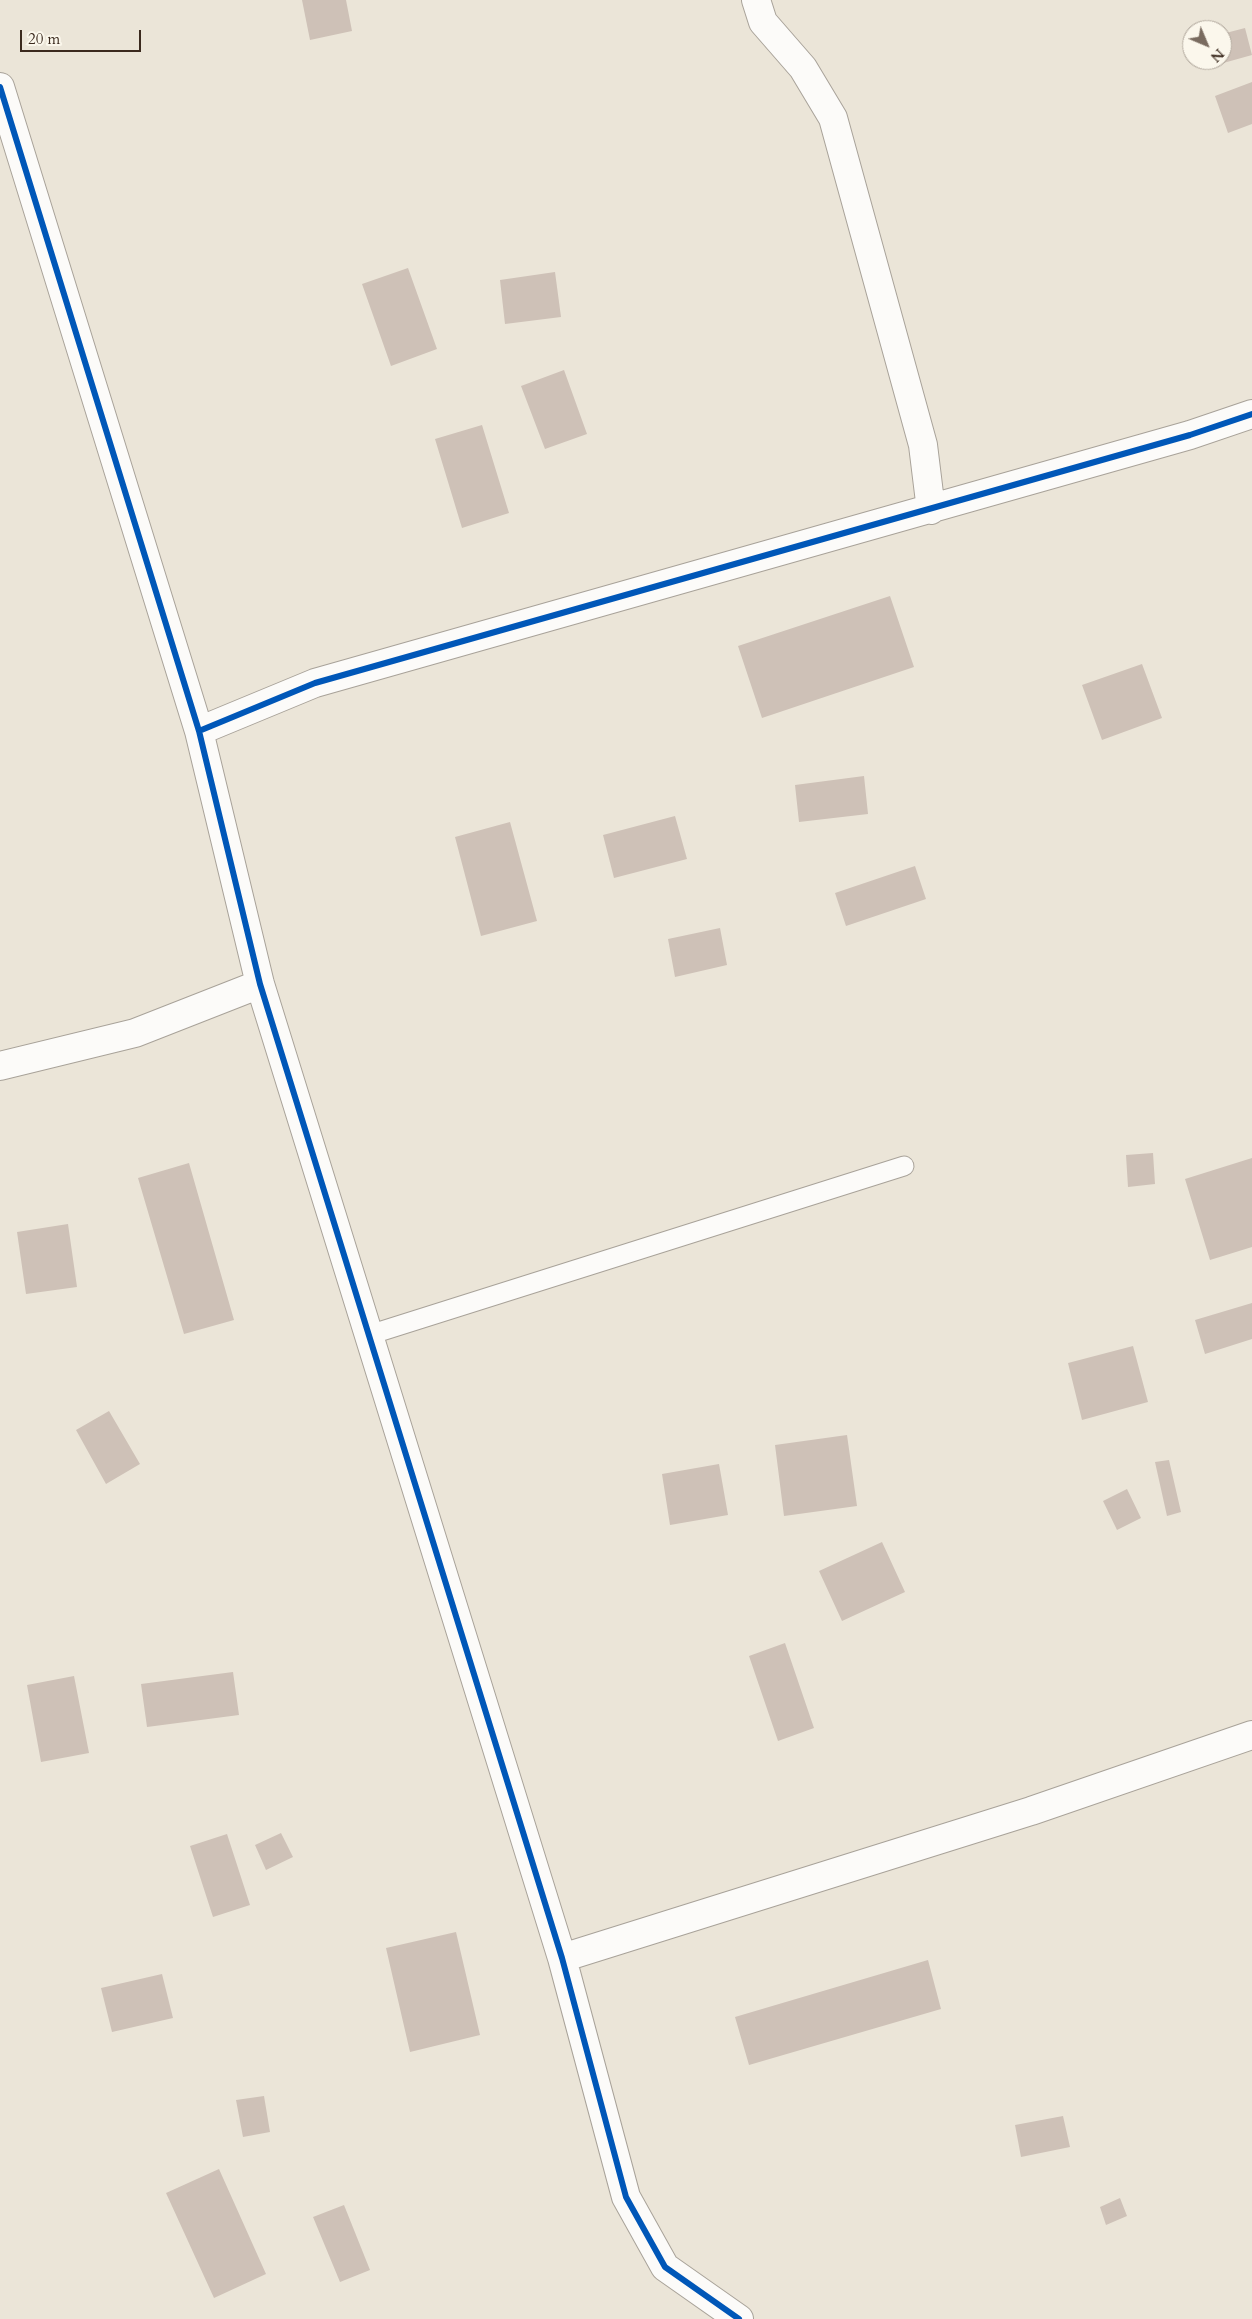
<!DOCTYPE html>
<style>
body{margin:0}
#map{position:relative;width:1252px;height:2319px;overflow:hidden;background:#ebe5d8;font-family:Cardo,serif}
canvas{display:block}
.north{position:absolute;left:1182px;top:20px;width:50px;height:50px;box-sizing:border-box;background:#fbf7ec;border:1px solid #aea59a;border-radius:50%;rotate:135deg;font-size:14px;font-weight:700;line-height:20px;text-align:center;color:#3b2a1e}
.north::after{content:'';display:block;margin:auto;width:18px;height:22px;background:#796b5f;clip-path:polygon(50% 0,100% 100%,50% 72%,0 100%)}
.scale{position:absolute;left:20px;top:30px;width:121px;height:22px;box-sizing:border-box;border:2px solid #3b2a1e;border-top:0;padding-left:6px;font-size:15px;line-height:18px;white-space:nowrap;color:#3b2a1e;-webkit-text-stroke:4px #fbf7ec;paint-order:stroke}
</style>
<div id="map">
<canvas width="1252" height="2319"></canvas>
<div class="north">N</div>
<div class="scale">20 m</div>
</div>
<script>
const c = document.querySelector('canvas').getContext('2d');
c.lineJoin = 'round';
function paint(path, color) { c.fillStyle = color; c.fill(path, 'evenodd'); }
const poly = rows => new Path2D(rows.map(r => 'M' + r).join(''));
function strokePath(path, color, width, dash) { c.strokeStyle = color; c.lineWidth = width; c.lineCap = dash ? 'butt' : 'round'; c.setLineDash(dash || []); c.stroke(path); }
paint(poly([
 [302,0,346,0,352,31,310,40],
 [1245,28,1252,55,1209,67,1207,60,1222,60,1222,34],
 [1252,82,1252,124,1228,133,1215,96],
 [408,268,437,349,391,366,362,284],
 [555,272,561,317,505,324,500,280],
 [564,370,587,434,545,449,521,386],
 [482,425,509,513,462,528,435,439],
 [890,596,914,667,762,718,738,646],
 [1142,664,1162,718,1102,740,1082,685],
 [864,776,868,814,799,822,795,785],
 [675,816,687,859,614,878,603,835],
 [510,822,537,921,481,936,455,837],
 [915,866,926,899,846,926,835,893],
 [720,928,727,965,675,977,668,939],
 [1153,1153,1155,1184,1128,1187,1126,1155],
 [1252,1158,1252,1247,1210,1260,1185,1179],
 [189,1163,234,1320,184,1334,138,1178],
 [68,1224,77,1287,26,1294,17,1232],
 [1252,1303,1252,1339,1205,1354,1195,1320],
 [1133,1346,1148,1402,1082,1420,1068,1363],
 [109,1411,140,1464,106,1484,76,1430],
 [847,1435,857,1506,784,1516,775,1445],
 [1169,1460,1181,1512,1167,1516,1155,1462],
 [719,1464,728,1515,670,1525,662,1474],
 [1127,1489,1141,1518,1117,1530,1103,1501],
 [882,1542,905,1592,842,1621,819,1571],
 [785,1643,814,1728,778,1741,749,1656],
 [233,1672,239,1715,147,1727,141,1684],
 [74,1676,89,1753,41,1762,27,1685],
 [281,1833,293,1857,266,1870,255,1845],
 [227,1834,250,1905,213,1917,190,1846],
 [456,1932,480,2035,410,2052,386,1948],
 [928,1960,941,2009,749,2065,735,2017],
 [162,1974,173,2018,112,2032,101,1988],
 [264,2096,270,2132,243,2137,236,2100],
 [1063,2116,1070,2147,1021,2157,1015,2125],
 [219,2169,266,2274,214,2298,166,2193],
 [1120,2198,1127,2216,1106,2225,1100,2207],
 [344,2205,370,2270,340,2282,313,2217]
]), '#cec1b7');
const service = poly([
 [369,1335,904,1166]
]);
const minor = poly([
 [756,0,763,22,803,68,833,118,923,445,931,510],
 [0,87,199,731,260,984,562,1958,626,2197,665,2267,739,2319],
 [199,731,315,683,1190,435,1252,414],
 [0,1066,135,1033,260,984],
 [562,1958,1031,1811,1252,1735]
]);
strokePath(service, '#a8a299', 21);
strokePath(minor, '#a8a299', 30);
strokePath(service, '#fcfbf9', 19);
strokePath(minor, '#fcfbf9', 28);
strokePath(poly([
 [0,87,199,731,260,984,562,1958,626,2197,665,2267,739,2319],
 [199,731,315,683,1190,435,1252,414]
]), '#0057b8', 6);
</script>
